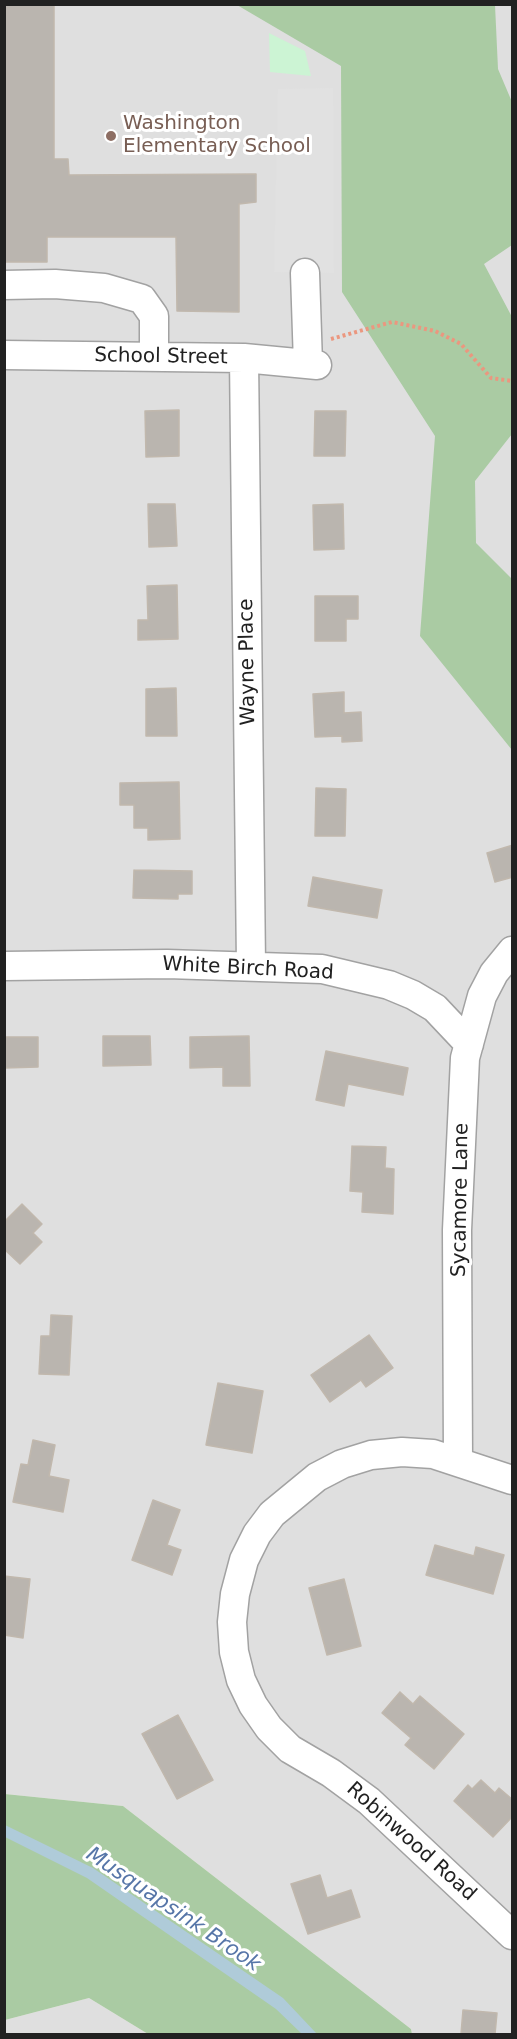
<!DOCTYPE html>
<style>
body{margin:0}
#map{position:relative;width:517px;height:2039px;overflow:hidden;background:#f1efe9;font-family:"DejaVu Sans",sans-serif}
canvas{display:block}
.frame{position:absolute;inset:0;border:6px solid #212121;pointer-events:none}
</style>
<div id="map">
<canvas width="517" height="2039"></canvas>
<div class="frame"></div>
</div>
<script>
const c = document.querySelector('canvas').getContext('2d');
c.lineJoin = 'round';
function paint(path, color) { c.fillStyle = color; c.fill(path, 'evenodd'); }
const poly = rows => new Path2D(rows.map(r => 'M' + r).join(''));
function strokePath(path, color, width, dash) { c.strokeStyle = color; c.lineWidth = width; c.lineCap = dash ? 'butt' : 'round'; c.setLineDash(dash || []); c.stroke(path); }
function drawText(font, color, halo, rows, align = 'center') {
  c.font = font + ' "DejaVu Sans",sans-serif'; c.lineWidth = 6; c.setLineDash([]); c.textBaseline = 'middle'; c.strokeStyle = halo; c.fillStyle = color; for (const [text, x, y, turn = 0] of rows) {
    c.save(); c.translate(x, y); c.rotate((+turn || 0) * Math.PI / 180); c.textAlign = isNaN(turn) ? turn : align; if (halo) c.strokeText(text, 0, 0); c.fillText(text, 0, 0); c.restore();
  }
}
paint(poly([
 [4,5,512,5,512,2034,412,2034,411,2029,123,1806,5,1794],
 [89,1998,148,2034,5,2034,5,2020]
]), '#dfdfdf');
paint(poly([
 [237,5,495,5,498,69,512,102,512,245,484,264,512,317,512,434,475,481,476,543,512,579,512,750,420,636,435,436,342,292,341,66],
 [5,1794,123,1806,411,2029,412,2034,148,2034,89,1998,5,2020]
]), '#aacba3');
paint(poly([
 [269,33,305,51,311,76,270,72]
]), '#ccf4d4');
paint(poly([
 [333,88,334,273,274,272,278,89]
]), '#e1e1e1');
paint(poly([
 [5,1825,93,1868,283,1998,317,2034,302,2034,276,2009,87,1878,5,1837]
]), '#afcbd9');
const building = poly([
 [4,4,54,4,54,159,68,159,69,175,256,174,256,202,239,204,239,312,177,311,176,237,47,237,47,262,4,262,4,4],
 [179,410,179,456,146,457,145,411,179,410],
 [315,411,346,411,345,456,314,456,315,411],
 [148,504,175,504,177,546,149,547,148,504],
 [343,504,344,549,314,550,313,505,343,504],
 [177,585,178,639,138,640,138,620,148,620,147,586,177,585],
 [315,596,358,596,358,619,346,619,346,641,315,641,315,596],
 [176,688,177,736,146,736,146,689,176,688],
 [344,692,344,713,361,712,362,741,342,742,342,736,315,737,313,694,344,692],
 [179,782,180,839,148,840,148,828,134,828,134,805,120,805,120,783,179,782],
 [316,788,346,789,345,836,315,836,316,788],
 [513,845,513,877,495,882,487,853,513,845],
 [134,870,192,871,192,894,178,894,178,899,133,898,134,870],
 [313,877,382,890,377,918,308,906,313,877],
 [103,1036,150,1036,151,1065,103,1066,103,1036],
 [249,1036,250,1086,223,1086,223,1067,190,1068,190,1037,249,1036],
 [4,1037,38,1037,38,1067,4,1068,4,1037],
 [326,1051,408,1068,403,1095,348,1084,344,1106,316,1100,326,1051],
 [352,1146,386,1147,385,1168,394,1169,393,1214,362,1212,363,1192,350,1191,352,1146],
 [22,1204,42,1224,33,1233,42,1242,20,1264,4,1249,4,1222,22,1204],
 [51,1315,72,1316,69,1375,39,1374,41,1336,50,1336,51,1315],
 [369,1335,393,1368,366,1387,361,1380,330,1402,311,1375,369,1335],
 [218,1383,263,1391,252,1453,206,1445,218,1383],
 [33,1440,55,1445,49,1476,69,1480,63,1512,13,1502,21,1464,28,1465,33,1440],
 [153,1500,180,1510,167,1545,181,1550,172,1575,132,1560,153,1500],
 [435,1545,474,1556,476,1547,504,1555,493,1594,426,1575,435,1545],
 [4,1576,30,1579,23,1638,4,1635,4,1576],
 [344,1579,361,1646,327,1655,309,1588,344,1579],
 [400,1692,413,1704,420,1696,464,1734,434,1769,405,1745,411,1738,382,1713,400,1692],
 [178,1715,213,1780,177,1799,142,1734,178,1715],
 [481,1780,495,1793,499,1788,513,1800,513,1816,493,1837,454,1801,468,1785,472,1789,481,1780],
 [320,1875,327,1898,351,1890,360,1917,308,1934,291,1884,320,1875],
 [463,2010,497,2013,495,2034,461,2034,463,2010]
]);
paint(building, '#bab5af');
strokePath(building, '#c1b8ad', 1.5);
const minor = poly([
 [305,273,308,364],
 [4,285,55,284,104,288,142,299,154,316,154,357],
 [4,355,244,358,317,365],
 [244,358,251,965],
 [4,966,167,964,322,969,389,985,413,995,435,1008,469,1044],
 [458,1461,457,1230,465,1058,482,996,494,973,512,951],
 [512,1480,433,1454,402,1452,371,1455,342,1464,317,1477,272,1514,257,1534,244,1560,235,1594,232,1622,234,1652,241,1680,253,1705,269,1728,290,1749,331,1773,369,1801,512,1935]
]);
strokePath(minor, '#a2a2a2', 31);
strokePath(poly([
 [331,339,392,322,435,331,461,344,491,378,512,381]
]), '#eb977f', 4, [3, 3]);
strokePath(minor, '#fff', 28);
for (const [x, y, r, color] of [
 [111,136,6,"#8d6e63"]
]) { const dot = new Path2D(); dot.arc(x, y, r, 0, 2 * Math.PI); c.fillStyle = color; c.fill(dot); strokePath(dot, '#fff', 2); }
drawText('20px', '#785e54', '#fff', [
 ["Washington",123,124],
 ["Elementary School",123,147]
], 'left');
drawText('20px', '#212121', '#fff', [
 ["School Street",161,357,1],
 ["Wayne Place",248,662,-91],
 ["White Birch Road",248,969,3],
 ["Sycamore Lane",461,1200,-89],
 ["Robinwood Road",411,1842,42]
]);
drawText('italic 21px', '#5776a8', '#fff', [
 ["Musquapsink Brook",173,1910,34]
]);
</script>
